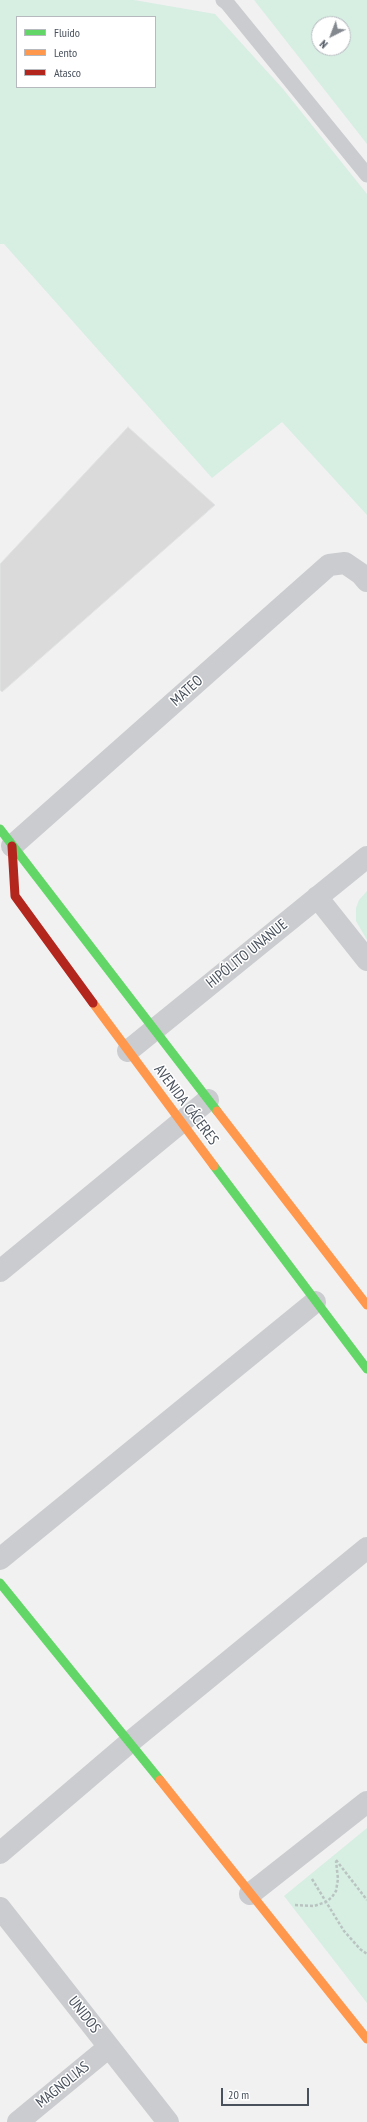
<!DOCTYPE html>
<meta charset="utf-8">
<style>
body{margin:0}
#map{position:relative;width:367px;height:2122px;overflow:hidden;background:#f1f1f1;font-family:"PT Sans Narrow",sans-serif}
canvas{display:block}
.legend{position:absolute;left:16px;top:16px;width:140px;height:72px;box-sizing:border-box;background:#fff;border:1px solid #b6b9be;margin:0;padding:5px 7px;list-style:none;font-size:12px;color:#49515c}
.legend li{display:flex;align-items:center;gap:8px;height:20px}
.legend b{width:20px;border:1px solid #b6b9be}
.north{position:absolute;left:311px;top:16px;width:40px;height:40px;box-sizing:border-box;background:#fff;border:1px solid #b6b9be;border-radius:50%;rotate:222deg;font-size:11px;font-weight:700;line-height:16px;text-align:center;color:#49515c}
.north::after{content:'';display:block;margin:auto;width:14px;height:18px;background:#848990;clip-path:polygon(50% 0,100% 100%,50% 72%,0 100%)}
.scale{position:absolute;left:221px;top:2088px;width:88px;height:18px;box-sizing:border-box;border:2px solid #49515c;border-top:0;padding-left:5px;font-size:12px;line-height:14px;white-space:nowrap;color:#49515c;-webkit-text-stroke:3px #fff;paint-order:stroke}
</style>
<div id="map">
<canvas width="367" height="2122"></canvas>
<ul class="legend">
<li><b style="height:5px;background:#63d668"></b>Fluido</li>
<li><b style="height:5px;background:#ff974d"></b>Lento</li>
<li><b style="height:5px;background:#b3261e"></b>Atasco</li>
</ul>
<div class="north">N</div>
<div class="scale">20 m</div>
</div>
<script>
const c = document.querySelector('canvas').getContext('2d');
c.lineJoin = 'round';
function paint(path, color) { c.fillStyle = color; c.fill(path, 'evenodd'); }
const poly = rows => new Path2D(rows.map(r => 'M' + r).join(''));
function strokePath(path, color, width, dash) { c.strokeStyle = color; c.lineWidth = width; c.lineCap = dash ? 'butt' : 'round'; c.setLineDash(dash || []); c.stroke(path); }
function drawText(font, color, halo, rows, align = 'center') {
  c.font = font + ' "PT Sans Narrow",sans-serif'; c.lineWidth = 3; c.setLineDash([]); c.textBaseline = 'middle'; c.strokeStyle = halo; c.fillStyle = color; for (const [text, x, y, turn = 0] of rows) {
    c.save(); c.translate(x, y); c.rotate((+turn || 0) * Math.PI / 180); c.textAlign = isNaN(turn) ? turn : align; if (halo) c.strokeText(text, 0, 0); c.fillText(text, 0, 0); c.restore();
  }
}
paint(poly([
 [0,0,134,0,215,14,283,89,367,194,367,515,282,422,212,478,4,244,0,244],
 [17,17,155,17,155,87,17,87],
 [254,0,367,0,367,144],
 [319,24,343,24,343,48,319,48],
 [367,891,367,940,356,921,356,908,359,900],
 [367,1828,367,2003,284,1896]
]), '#d7eee3');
const building = poly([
 [128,427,215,505,2,692,0,690,0,564,128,427]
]);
paint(building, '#dadadb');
strokePath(building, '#e2e3e4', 1);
strokePath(poly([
 [336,1860,367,1900],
 [312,1879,344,1931,360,1949,367,1954],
 [295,1905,314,1906,326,1902,332,1897,336,1891,338,1879,336,1861]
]), '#b9c4c1', 2.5, [3, 2]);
strokePath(poly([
 [223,0,227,3,367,175]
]), '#cbcccf', 15);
strokePath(poly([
 [12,846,329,565,345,563,361,574,367,581],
 [317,897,367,960],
 [128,1051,367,857],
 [0,1271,208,1100],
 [0,1559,315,1302],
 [0,1853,130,1742,367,1548],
 [250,1894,367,1802],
 [0,1908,168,2122],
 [18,2122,109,2047]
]), '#cbcccf', 22);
strokePath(poly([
 [0,829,217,1111],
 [214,1166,367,1369],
 [0,1583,160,1780]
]), '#63d668', 9);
strokePath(poly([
 [93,1003,214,1166],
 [217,1111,367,1305],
 [160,1780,367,2039]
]), '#ff974d', 9);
strokePath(poly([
 [12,846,15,896,93,1003]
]), '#b3261e', 9);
drawText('15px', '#49515c', '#fff', [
 ["MATEO",187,691,-42],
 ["HIPÓLITO UNANUE",247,954,-39],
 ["AVENIDA CÁCERES",186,1105,53],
 ["UNIDOS",84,2015,52],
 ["MAGNOLIAS",63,2085,-39]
]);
</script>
